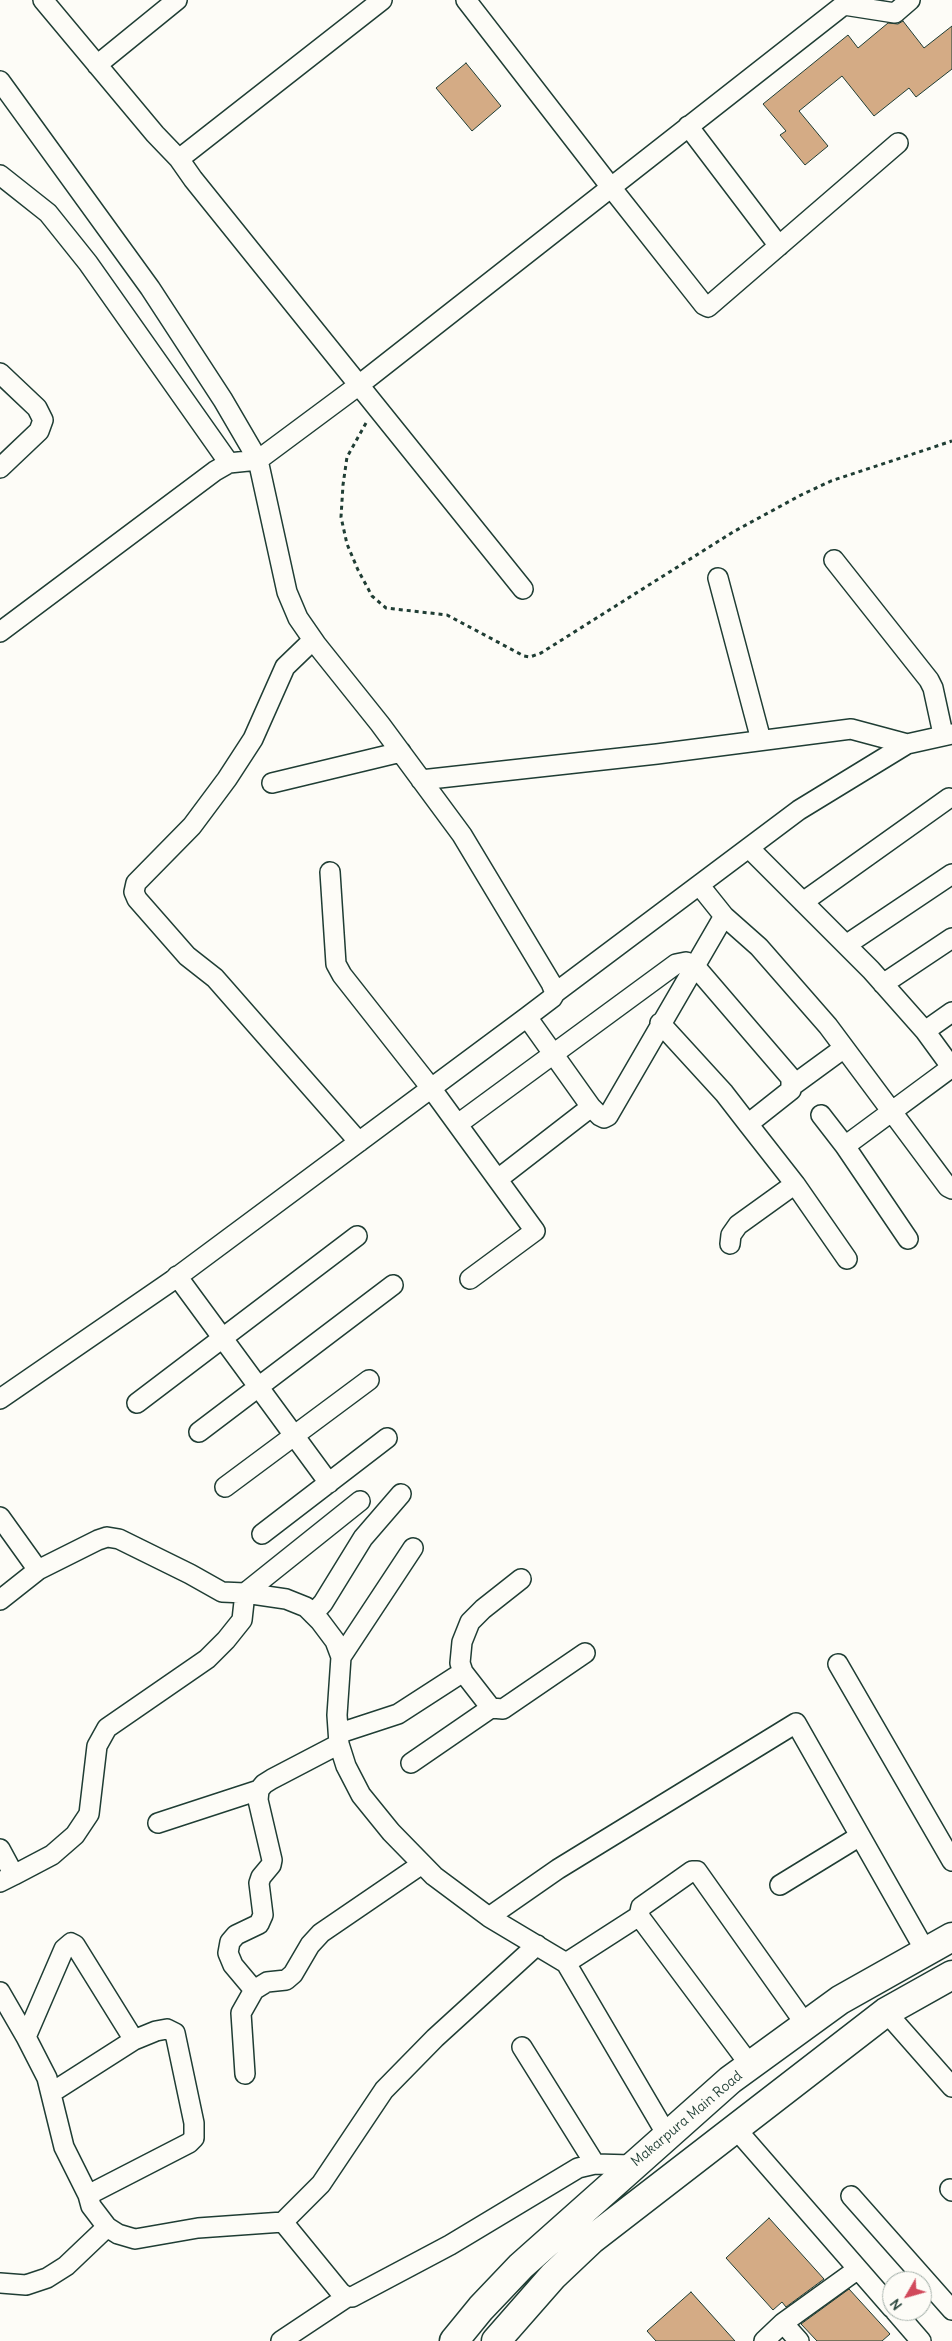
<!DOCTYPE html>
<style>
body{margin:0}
#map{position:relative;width:952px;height:2341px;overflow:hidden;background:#fdfcf7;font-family:Delius,sans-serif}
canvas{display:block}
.north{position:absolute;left:882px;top:2271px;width:50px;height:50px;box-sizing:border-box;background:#fdfcf7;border:1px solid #a4b0a9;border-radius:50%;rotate:232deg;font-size:14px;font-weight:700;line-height:20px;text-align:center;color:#1f3d34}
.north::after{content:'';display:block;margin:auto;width:18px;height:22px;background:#d1495b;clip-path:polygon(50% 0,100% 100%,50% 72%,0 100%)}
</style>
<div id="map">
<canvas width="952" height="2341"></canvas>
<div class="north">N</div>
</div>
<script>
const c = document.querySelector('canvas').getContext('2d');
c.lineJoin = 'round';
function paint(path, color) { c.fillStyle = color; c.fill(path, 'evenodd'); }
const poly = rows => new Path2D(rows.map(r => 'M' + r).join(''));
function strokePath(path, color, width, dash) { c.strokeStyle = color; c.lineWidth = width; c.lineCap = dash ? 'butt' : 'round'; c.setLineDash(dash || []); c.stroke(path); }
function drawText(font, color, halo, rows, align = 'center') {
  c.font = font + ' Delius,sans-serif'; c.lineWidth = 5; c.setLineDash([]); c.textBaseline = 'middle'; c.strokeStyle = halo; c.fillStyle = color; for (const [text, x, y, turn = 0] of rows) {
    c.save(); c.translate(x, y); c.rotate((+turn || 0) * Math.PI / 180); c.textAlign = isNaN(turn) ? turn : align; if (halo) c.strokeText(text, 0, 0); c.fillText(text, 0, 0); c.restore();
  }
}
const building = poly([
 [903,21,924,48,952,26,952,69,916,97,909,88,874,116,842,76,799,111,828,146,805,165,780,135,786,131,763,104,848,35,858,48,888,23,898,24,903,21],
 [466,63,501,106,472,131,436,88,466,63],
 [769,2218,824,2279,786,2307,782,2302,773,2310,726,2258,769,2218],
 [849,2289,890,2334,882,2341,817,2341,801,2324,849,2289],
 [691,2292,735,2341,656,2341,647,2331,691,2292]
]);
paint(building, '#d4ab85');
strokePath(building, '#1f3d34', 1);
const minor = poly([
 [43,0,155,134,179,159],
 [382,0,179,159,193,179,523,589],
 [466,0,610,186,704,305,708,307,898,143],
 [844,5,895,13,910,0],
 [97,65,177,0],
 [0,81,150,288,223,400,258,460,287,592,298,618,316,644,380,724,462,835,551,983,555,993,552,998,527,1017,173,1280,0,1399],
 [688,126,779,246],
 [0,175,48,213,88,263,229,463],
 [0,373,37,408,43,420,39,431,0,468],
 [834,560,929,680,933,688,943,734],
 [718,578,761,740],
 [0,632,215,471,229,463,258,460,359,385,850,0],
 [313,640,285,667,253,739,227,779,192,826,136,883,134,892,137,899,187,956,215,978,359,1142],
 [421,780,657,754,851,729,907,744],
 [272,783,401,752],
 [749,848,871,970,925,1031,952,1068],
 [330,872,336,964,342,975,431,1088,535,1231,470,1279],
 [803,902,949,798],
 [724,916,759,947,828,1026,948,1187,952,1189],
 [846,945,952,874],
 [883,984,952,938],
 [555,993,799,810,907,744,952,734],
 [527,1017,591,1107,600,1116,604,1118,608,1116,724,916,700,886],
 [660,1023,724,1093,748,1124,795,1184,847,1259],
 [925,1031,952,1012],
 [792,1086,844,1048],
 [821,1115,845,1146,908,1239],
 [458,1124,676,964,686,962,694,965,791,1078,791,1090,748,1124],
 [845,1146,952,1067],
 [498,1179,591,1107],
 [730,1244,731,1235,738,1225,795,1184],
 [177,1276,329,1483],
 [137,1403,357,1236],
 [199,1432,393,1285],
 [225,1487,369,1380],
 [0,1517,38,1570,0,1600],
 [262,1534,387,1438],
 [38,1570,98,1540,107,1537,119,1539,190,1574,222,1592,245,1593,286,1599,306,1607,320,1621,335,1641,341,1657,337,1715,339,1744,346,1766,361,1795,391,1832,434,1876,489,1917,566,1963,667,2135],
 [313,1614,323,1603,363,1538,401,1494],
 [341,1657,413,1548],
 [838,1664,952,1861],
 [463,1672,460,1663,462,1642,470,1622,483,1609,521,1579],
 [340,1733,398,1714,463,1672,491,1708,503,1709,585,1653],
 [411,1763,491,1708],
 [158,1823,259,1790],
 [0,1849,14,1875,0,1882],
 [14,1875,52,1855,75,1835,89,1814,97,1746,107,1728,207,1659,226,1640,242,1620,245,1593,360,1501],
 [780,1885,860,1836],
 [639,1916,641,1907,692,1871,697,1871,806,2025],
 [489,1917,558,1869,796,1723,926,1952],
 [566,1963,639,1916,750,2065],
 [254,1990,233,1965,228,1953,230,1942,236,1935,259,1924,263,1915,259,1883,261,1877,271,1865,272,1860,258,1800,259,1790,264,1784,272,1779,339,1744],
 [0,1992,26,2037,47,2078,64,2147,88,2195,91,2206,107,2227,118,2234,135,2239,198,2228,283,2222,321,2184,384,2090,435,2038,537,1945],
 [886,2012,952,2087],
 [26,2037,64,1949,71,1943,75,1945,134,2040],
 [522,2047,595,2164],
 [245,2074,241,2013,254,1990,267,1982,286,1980,293,1974,310,1945,321,1933,422,1864],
 [51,2093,134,2040,156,2031,167,2029,175,2033,194,2123,194,2138,189,2143,88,2195],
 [736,2129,892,2308],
 [950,2189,952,2191],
 [851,2196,952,2310],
 [283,2222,341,2293,347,2297,352,2297,450,2245,578,2168,595,2164,632,2165],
 [0,2283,26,2285,47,2278,66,2266,107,2227],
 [895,2311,921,2341],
 [783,2323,858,2269],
 [281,2341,347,2297],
 [764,2341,783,2323,799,2341]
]);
const highway = poly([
 [454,2341,481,2308,521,2266,730,2080,840,2000,952,1937],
 [496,2341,553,2276,591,2240,886,2012,952,1975]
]);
strokePath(minor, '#1f3d34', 22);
strokePath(highway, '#1f3d34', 31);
strokePath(poly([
 [366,423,347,457,343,485,341,517,347,544,358,570,372,596,386,608,447,615,524,656,530,657,541,653,733,532,801,495,831,481,952,441]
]), '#1f3d34', 3, [4, 4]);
strokePath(minor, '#fdfcf7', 19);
strokePath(highway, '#fdfcf7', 28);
drawText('14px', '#1f3d34', '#fdfcf7', [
 ["Makarpura Main Road",687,2119,-40]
]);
</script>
